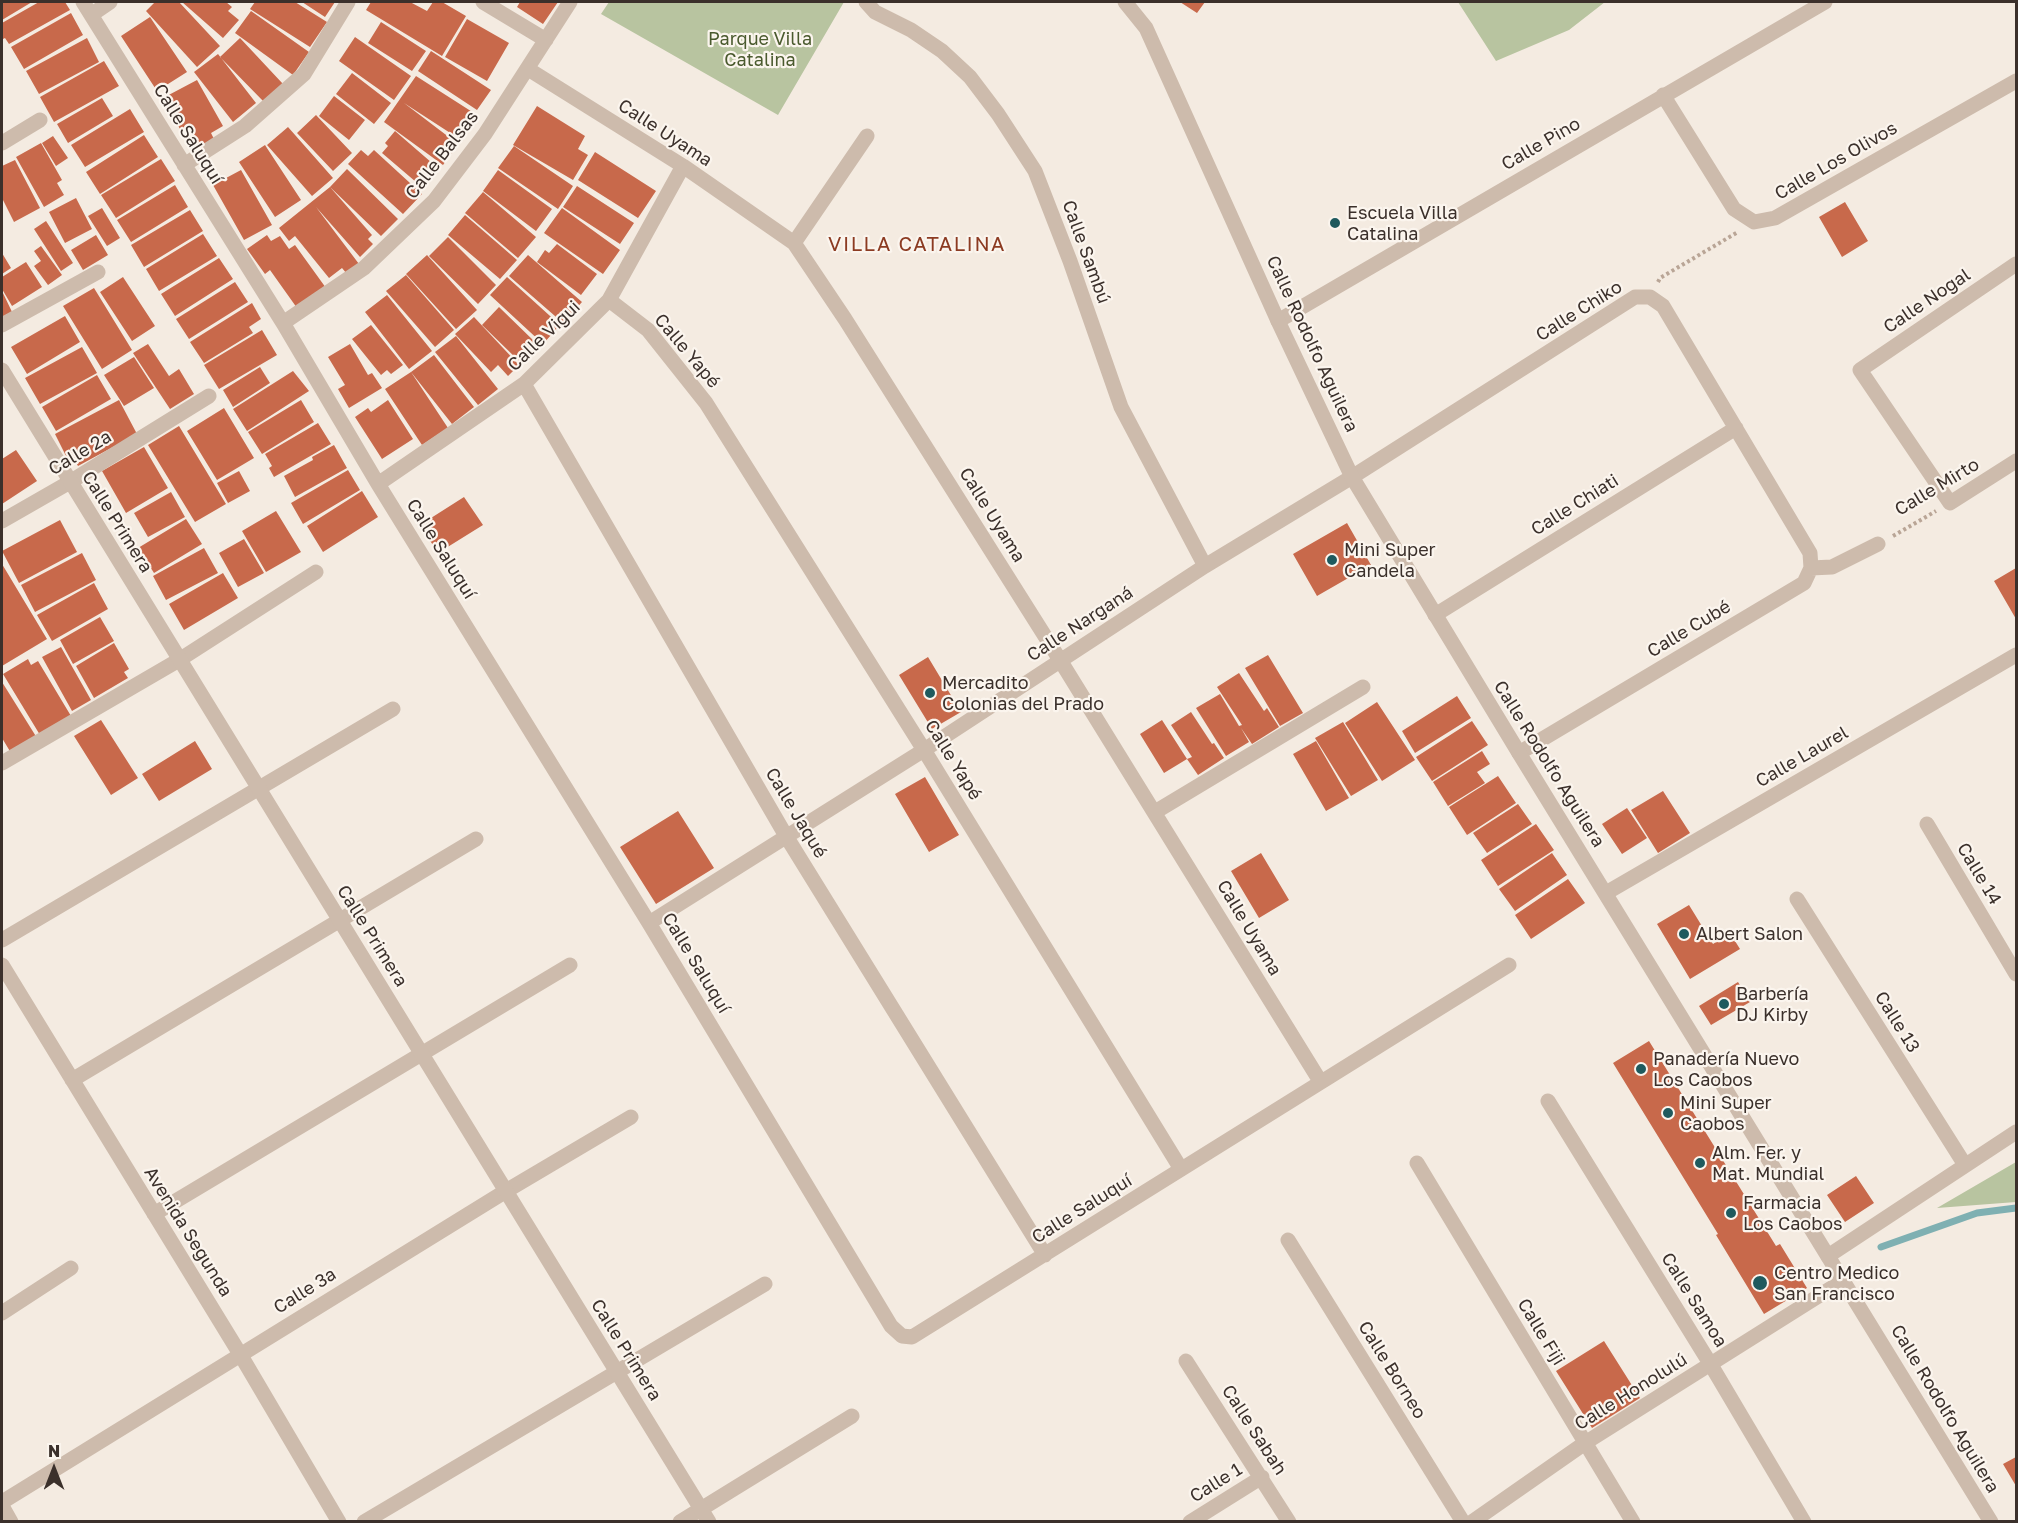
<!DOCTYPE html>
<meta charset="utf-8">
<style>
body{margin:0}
#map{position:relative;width:2018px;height:1523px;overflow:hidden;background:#f4ebe1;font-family:"Golos Text",sans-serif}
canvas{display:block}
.frame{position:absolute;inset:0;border:3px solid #3b302b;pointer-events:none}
.north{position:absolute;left:24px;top:1439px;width:60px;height:60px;-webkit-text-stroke:4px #fbf5ee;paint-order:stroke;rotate:0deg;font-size:16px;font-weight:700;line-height:24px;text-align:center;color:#3b302b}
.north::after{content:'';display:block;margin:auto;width:21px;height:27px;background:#3b302b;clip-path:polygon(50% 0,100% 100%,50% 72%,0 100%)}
</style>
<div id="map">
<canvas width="2018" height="1523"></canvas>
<div class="frame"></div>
<div class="north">N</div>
</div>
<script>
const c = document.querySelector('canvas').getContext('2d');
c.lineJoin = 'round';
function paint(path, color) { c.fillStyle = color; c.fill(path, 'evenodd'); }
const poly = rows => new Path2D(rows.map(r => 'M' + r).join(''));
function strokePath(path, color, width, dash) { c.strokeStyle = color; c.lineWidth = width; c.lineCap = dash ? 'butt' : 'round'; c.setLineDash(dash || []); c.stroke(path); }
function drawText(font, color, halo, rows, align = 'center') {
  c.font = font + ' "Golos Text",sans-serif'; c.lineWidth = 4.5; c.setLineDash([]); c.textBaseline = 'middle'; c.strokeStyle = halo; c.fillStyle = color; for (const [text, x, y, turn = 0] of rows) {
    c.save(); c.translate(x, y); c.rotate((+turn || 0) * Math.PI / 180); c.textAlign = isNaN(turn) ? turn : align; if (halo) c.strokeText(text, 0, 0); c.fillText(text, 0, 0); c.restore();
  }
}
paint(poly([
 [609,2,844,2,778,115,601,14],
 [1458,2,1605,2,1569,30,1496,61],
 [2016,1162,2016,1202,1937,1208]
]), '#b8c4a0');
strokePath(poly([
 [1881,1247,1977,1213,2016,1208]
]), '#7fb0b2', 7);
paint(poly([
 [2,2,32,2,2,20],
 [39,2,65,2,70,10,9,44,5,38,3,39,2,36,2,23],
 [155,2,179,2,220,46,197,67,146,11],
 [182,2,226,2,232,7,228,11,239,20,223,38],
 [255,2,295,2,327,22,310,47,250,9],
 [302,2,335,2,325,17],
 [371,2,410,2,427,11,433,2,442,2,466,16,442,56,366,10],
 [520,2,558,2,543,24,517,7],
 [1180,2,1205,2,1197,13],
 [251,11,309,52,293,75,235,33],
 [71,13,83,35,24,69,11,47],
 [150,17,187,72,157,91,121,36],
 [467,19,509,43,487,81,445,57],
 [381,22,426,51,412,71,368,43],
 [355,37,411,76,394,100,339,61],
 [87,38,99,62,39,94,26,71],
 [240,38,283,84,264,102,220,57],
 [431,51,491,90,477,110,418,71],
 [218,54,256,103,233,122,194,72],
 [104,61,119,86,54,122,40,97],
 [352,73,391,103,374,124,336,94],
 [416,76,477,115,461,140,404,103,458,144,443,165,384,122],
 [197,80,223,126,211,133,214,139,192,151,163,98],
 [334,96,365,120,349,140,319,116],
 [102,98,113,116,68,143,57,124],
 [537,106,585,136,578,149,588,155,573,180,513,145],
 [130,109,144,132,85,167,71,145],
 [316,115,352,153,333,171,297,133],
 [288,127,333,178,312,196,267,145],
 [395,131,439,169,423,188,382,153,388,146,385,143],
 [144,135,158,157,100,194,86,172],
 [53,136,68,158,56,166,42,143],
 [41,143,62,180,57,183,64,195,44,207,16,157],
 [265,145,301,200,275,217,239,162],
 [514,146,573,186,558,209,498,168],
 [361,150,368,156,374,150,422,194,403,214,348,164],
 [595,152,656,191,638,218,578,180],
 [161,159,175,181,116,218,101,195],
 [15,160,40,208,14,222,2,198,2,166],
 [347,169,398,219,381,236,330,187],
 [241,170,272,225,244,240,213,185],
 [498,170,552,209,536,231,483,191],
 [175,185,188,207,131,242,117,220],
 [577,186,634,223,620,244,563,207],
 [330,187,372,235,368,239,373,244,360,257,316,207,359,264,347,274,342,268,329,278,295,236,289,241,279,228],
 [483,192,536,237,518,258,465,213],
 [76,198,92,229,65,243,49,212],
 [1845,202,1868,241,1842,257,1819,217],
 [102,208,120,238,107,246,88,216],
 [562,208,620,250,603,274,544,233],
 [190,210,203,231,144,267,131,245],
 [465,215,517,260,500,279,448,235],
 [46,221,73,263,61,271,34,229],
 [203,234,217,256,159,291,146,269],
 [96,235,108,255,83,270,71,250],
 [267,235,271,241,280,236,289,249,295,245,326,288,297,308,270,270,265,274,247,249],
 [448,237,496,285,478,304,429,256],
 [557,244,597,274,581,295,537,262,545,250,549,253],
 [41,246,62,275,48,285,34,266,41,261,34,251],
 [2,253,11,268,2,274],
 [427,255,477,310,456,329,406,274],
 [528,255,582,302,563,323,509,276],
 [219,258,233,279,175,316,161,294],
 [26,262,42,287,12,306,2,289,2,277],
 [406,275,454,330,435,347,386,291],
 [123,277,155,326,132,341,100,292],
 [507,277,560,325,543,344,490,295],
 [235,282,248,302,189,339,176,319],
 [94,288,132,350,102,369,63,306],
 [2,291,13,314,2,319],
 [387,295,432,351,409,369,365,312],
 [252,303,261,319,249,327,253,333,204,363,190,342],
 [499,307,536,343,519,361,482,325],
 [65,316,80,342,27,374,11,347],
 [474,317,519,365,508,376,498,365,491,372,455,334],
 [371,325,403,365,391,374,387,370,381,375,352,339],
 [262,330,277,355,219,389,204,365],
 [456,336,498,389,478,405,435,352],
 [148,344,169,376,179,369,194,394,170,409,133,353],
 [350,344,368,375,372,373,382,388,349,408,338,389,345,385,328,357],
 [82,347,97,373,40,404,25,378],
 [434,355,474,407,452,424,411,372],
 [134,357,154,388,124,406,104,375],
 [260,367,270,383,233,407,223,390],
 [293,371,309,391,247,431,233,409],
 [411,372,448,428,422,445,385,389],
 [97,375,111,399,56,431,42,407],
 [119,400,137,434,78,466,73,457,68,460,55,434],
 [301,400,314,422,262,454,248,432],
 [388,400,413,439,382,459,355,417,368,408,371,412],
 [224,408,254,458,217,480,187,431],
 [318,423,331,444,274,477,269,468,272,466,265,454],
 [179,426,226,504,195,522,148,445],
 [334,445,347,468,295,497,284,476,313,460,312,457],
 [144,447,168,488,126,513,102,471],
 [16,450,37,481,2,504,2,459],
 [348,470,360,490,303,524,291,503],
 [239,471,250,491,228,503,217,483],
 [362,491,378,517,323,552,307,526],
 [171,492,185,517,148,537,134,513],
 [464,497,483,525,438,553,420,525],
 [276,511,301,552,266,572,242,531],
 [186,519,202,544,154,573,138,548],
 [60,520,77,552,19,583,2,551],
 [1347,523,1371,565,1317,596,1293,554],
 [244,539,264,573,238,587,219,553],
 [204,548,218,573,166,600,153,576],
 [82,553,96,580,35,612,21,585],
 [2,564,47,639,2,666],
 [2016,568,2016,619,1994,581],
 [223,573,238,598,184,630,169,604],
 [94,583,108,609,52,641,37,615],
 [100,617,114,641,73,664,60,640],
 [114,643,129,669,124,672,128,678,94,698,76,666],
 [61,647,91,700,72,711,42,657],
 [1268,655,1303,713,1280,726,1245,668],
 [928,657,961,712,932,729,899,675],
 [28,659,31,665,38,661,71,716,40,735,3,674],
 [1239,673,1264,711,1267,708,1279,727,1252,744,1241,728,1249,742,1226,756,1196,708,1220,694,1239,726,1242,725,1217,687],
 [2,682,37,738,11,753,2,738],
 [1457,696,1471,718,1415,753,1402,731],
 [1377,702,1415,760,1382,781,1345,723],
 [1191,712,1212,744,1214,743,1224,758,1198,775,1187,759,1192,757,1171,725],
 [101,720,138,778,111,795,74,736],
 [1162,720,1187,759,1164,773,1140,734],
 [1472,721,1488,745,1432,781,1416,757],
 [1343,722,1378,780,1351,796,1315,738],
 [195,741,212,769,159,801,142,774],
 [1316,741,1349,798,1326,811,1293,754],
 [1482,751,1490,764,1477,772,1485,783,1448,806,1433,782],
 [1498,776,1516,803,1467,835,1449,807],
 [925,777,959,835,929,852,895,794],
 [1663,791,1690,833,1658,853,1631,810],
 [1518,804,1532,824,1487,853,1473,833],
 [1627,808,1647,838,1622,854,1602,824],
 [678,811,714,868,656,904,620,847],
 [1536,824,1554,850,1498,886,1481,860],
 [1261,853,1289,900,1259,918,1231,871],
 [1552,853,1567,875,1515,911,1499,889],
 [1568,879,1585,903,1531,939,1515,915],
 [1689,905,1713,944,1730,933,1740,949,1690,979,1657,924],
 [1738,982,1750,1002,1711,1025,1699,1006],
 [1649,1041,1776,1246,1780,1244,1807,1288,1764,1314,1716,1235,1718,1234,1613,1063],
 [1856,1176,1874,1203,1845,1222,1827,1195],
 [1604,1341,1640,1398,1592,1428,1556,1371],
 [2016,1457,2016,1486,2003,1464]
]), '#c8694b');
strokePath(poly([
 [1658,282,1660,278,1738,232],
 [1893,536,1936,511]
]), '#b9a596', 4, [3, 3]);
strokePath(poly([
 [83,2,283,323,378,484,649,923,891,1326,902,1336,912,1337,1509,965],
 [483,2,546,40],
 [866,2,875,12,911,30,942,51,970,77,998,114,1035,171,1070,261,1121,407,1205,566],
 [91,15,110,2],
 [528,69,683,166,794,243,845,319,1060,660,1320,1081],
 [1663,95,1734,209,1754,222,1775,218,2016,81],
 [2,143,40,120],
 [184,165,245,126,304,74,348,2],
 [794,243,867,136],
 [2016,264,1860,370,1950,503,2016,461],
 [609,300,648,330,706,403,924,750,1181,1169],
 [1278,321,1825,2],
 [283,323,364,268,434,201,485,134,570,2],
 [2,325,98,272],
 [524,384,786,836,1045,1255],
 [378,484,524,384,609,300,683,166],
 [2,521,70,482,209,396],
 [1811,568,1832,567,1878,544],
 [1435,615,1736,428],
 [2,763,179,660,316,572],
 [1155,812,1363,687],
 [1927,824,2016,974],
 [1606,893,2016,655],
 [1797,899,1965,1165],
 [649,923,924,750,1205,566,1352,477,1635,297,1650,297,1663,306,1810,553,1811,568,1804,583,1519,753],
 [2,940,393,709],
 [2,965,240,1354,339,1522],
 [72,1080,476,839],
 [1548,1101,1711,1365,1804,1522],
 [1417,1163,1633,1522],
 [154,1214,570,965],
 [1288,1240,1463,1522],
 [1828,1256,2016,1132],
 [2,1313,71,1268],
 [1186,1361,1289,1522],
 [2,1502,506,1191,631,1117],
 [2,1506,11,1522],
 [364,1522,765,1284],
 [680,1522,852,1416],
 [1190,1522,1262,1477],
 [1472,1522,1585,1443,1844,1280]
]), '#cdbbac', 15);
strokePath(poly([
 [1125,2,1146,28,1278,321,1352,477,1519,753,1991,1522],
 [2,370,709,1522]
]), '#cdbbac', 15);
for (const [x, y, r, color] of [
 [1335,223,6,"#1f5a5e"],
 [1332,560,6,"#1f5a5e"],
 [930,693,6,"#1f5a5e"],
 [1684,934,6,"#1f5a5e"],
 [1724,1004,6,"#1f5a5e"],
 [1641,1069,6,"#1f5a5e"],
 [1668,1113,6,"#1f5a5e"],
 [1700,1163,6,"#1f5a5e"],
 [1731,1213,6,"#1f5a5e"],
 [1760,1283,8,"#1f5a5e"]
]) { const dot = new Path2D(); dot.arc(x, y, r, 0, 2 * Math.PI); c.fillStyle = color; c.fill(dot); strokePath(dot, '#fbf5ee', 2); }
drawText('18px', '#4a5a2e', '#fbf5ee', [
 ["Parque Villa",760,39],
 ["Catalina",760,60]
]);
drawText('18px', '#3b302b', '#fbf5ee', [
 ["Calle Uyama",665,133,33],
 ["Calle Saluquí",188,134,58],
 ["Calle Pino",1541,144,-30],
 ["Calle Balsas",442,155,-52],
 ["Calle Los Olivos",1836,161,-30],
 ["Calle Sambú",1086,252,70],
 ["Calle Nogal",1927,301,-34],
 ["Calle Chiko",1579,311,-32],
 ["Calle Vigui",544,336,-44],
 ["Calle Rodolfo Aguilera",1312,344,65],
 ["Calle Yapé",687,351,50],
 ["Calle 2a",80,453,-31],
 ["Calle Mirto",1937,487,-31],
 ["Calle Chiati",1575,505,-32],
 ["Calle Uyama",992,515,58],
 ["Calle Primera",117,522,58],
 ["Calle Saluquí",441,549,58],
 ["Calle Narganá",1080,624,-33],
 ["Calle Cubé",1689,629,-31],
 ["Calle Laurel",1802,757,-30],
 ["Calle Yapé",953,760,58],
 ["Calle Rodolfo Aguilera",1549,764,58],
 ["Calle Jaqué",796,813,59],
 ["Calle 14",1979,874,59],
 ["Calle Uyama",1249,928,59],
 ["Calle Primera",372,936,58],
 ["Calle Saluquí",696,963,59],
 ["Calle 13",1897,1022,58],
 ["Calle Saluquí",1082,1209,-32],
 ["Avenida Segunda",188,1232,58],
 ["Calle 3a",305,1291,-32],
 ["Calle Samoa",1694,1300,58],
 ["Calle Fiji",1541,1332,59],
 ["Calle Primera",626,1350,58],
 ["Calle Borneo",1392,1370,58],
 ["Calle Honolulú",1631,1392,-32],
 ["Calle Rodolfo Aguilera",1945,1409,59],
 ["Calle Sabah",1254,1430,57],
 ["Calle 1",1216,1483,-32]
]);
drawText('18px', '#3b302b', '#fbf5ee', [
 ["Escuela Villa",1347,213],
 ["Catalina",1347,234],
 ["Mini Super",1344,550],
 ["Candela",1344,571],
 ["Mercadito",942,683],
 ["Colonias del Prado",942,704],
 ["Albert Salon",1696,934],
 ["Barbería",1736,994],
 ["DJ Kirby",1736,1015],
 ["Panadería Nuevo",1653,1059],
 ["Los Caobos",1653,1080],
 ["Mini Super",1680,1103],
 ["Caobos",1680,1124],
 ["Alm. Fer. y",1712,1153],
 ["Mat. Mundial",1712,1174],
 ["Farmacia",1743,1203],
 ["Los Caobos",1743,1224],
 ["Centro Medico",1774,1273],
 ["San Francisco",1774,1294]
], 'left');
c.letterSpacing = '1.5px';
drawText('20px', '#8c3b22', '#fbf5ee', [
 ["VILLA CATALINA",917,245]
]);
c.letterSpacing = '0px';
</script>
